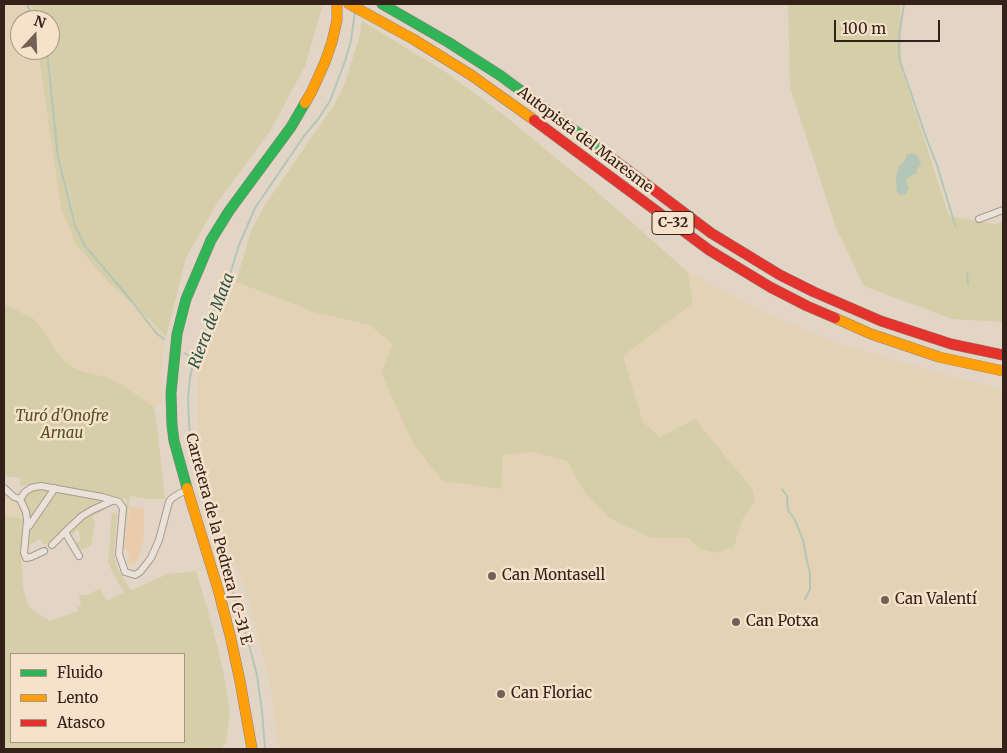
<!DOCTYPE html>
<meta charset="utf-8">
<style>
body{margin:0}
#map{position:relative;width:1007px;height:753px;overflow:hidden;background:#e3d5c6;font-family:Merriweather,serif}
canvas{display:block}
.frame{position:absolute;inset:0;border:5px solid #34221a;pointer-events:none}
.legend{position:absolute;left:10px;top:653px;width:175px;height:90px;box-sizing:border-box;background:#f6e1ca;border:1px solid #a89584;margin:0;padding:6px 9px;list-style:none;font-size:15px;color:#34221a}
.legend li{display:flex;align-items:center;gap:10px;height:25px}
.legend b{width:25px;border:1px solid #a89584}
.north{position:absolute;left:10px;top:10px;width:50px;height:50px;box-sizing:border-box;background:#f6e1ca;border:1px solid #a89584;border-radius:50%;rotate:20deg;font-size:14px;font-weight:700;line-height:20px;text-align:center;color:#34221a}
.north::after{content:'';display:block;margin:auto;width:18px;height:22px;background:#716156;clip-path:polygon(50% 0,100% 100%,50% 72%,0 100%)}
.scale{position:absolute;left:834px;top:20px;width:106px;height:22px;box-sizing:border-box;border:2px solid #34221a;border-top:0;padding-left:6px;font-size:15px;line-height:18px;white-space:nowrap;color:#34221a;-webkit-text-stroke:4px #f6e1ca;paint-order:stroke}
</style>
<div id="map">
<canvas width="1007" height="753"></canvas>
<div class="frame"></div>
<ul class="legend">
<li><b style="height:6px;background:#30b455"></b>Fluido</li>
<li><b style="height:6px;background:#ff9f0a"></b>Lento</li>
<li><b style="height:6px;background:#e5322d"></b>Atasco</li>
</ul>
<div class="north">N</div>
<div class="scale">100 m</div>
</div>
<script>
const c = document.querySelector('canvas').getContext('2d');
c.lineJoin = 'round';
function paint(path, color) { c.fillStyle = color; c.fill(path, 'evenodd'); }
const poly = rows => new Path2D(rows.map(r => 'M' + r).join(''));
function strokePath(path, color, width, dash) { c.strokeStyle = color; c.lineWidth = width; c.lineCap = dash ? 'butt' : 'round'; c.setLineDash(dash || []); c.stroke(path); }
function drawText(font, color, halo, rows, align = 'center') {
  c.font = font + ' Merriweather,serif'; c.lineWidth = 5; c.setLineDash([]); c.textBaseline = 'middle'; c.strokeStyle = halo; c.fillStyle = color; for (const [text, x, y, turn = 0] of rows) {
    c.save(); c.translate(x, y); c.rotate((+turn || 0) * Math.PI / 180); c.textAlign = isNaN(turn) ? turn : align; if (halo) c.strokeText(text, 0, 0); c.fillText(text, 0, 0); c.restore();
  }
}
paint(poly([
 [4,4,32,4,34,20,20,20,20,50,38,50,61,208,107,281,156,326,166,337,161,364,162,404,153,406,122,385,109,378,78,370,68,364,60,357,44,331,34,319,4,304],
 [688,272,765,313,839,344,934,372,1003,390,1003,749,278,749,272,696,265,661,245,587,218,521,208,486,201,454,198,426,197,389,201,360,209,342,217,320,228,301,236,282,311,311,370,325,394,345,501,489,503,455,533,452,567,461,585,493,651,538,688,538,701,549,734,547,742,520,755,502,660,438,643,422,623,356,693,303],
 [4,490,18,502,21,507,23,519,4,515]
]), '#e4d2b6');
paint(poly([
 [32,4,315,4,322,7,305,66,271,130,217,203,186,258,166,337,156,326,107,281,76,244,61,208,38,50,50,50,50,20,34,20],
 [788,4,900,4,902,70,949,216,995,224,1003,221,1003,322,952,319,864,286,836,228,790,87],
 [362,21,444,71,504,115,596,191,688,272,693,303,623,356,643,422,660,437,695,419,753,490,755,502,742,520,734,547,716,553,701,549,688,538,651,538,609,518,585,493,567,461,533,452,503,455,501,489,443,481,413,444,381,372,393,345,370,325,317,313,236,282,251,231,264,206,334,105,345,83,359,38],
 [4,304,34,319,44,331,60,357,68,364,78,370,109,378,122,385,153,406,156,418,165,499,147,499,130,496,123,553,122,553,124,525,127,499,115,497,114,498,112,497,42,483,34,483,20,487,21,478,4,476],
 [36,489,47,490,50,492,30,519,23,501,27,495],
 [56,492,102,500,103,502,74,519,47,544,43,544,40,539,29,545,27,541,28,531],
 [105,506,106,509,92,517,95,523,91,546,81,550,74,544,81,540,78,529,73,534,71,534,71,532,81,520],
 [112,512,117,514,114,553,117,568,131,590,168,574,196,571,214,632,224,675,230,713,226,743,221,749,4,749,4,515,23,519,21,556,23,587,27,603,31,609,50,621,78,611,77,607,81,606,79,595,88,595,100,588,107,601,124,592,117,581,108,563],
 [11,654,184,654,184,742,11,742]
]), '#d6cea8');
paint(poly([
 [130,506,144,508,144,532,141,549,135,565,128,563,130,551,124,549]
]), '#e8ccac');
paint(poly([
 [909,154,913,153,916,155,919,158,921,165,917,169,916,174,909,177,906,180,907,185,909,187,906,194,902,195,898,194,897,192,896,178,899,165,905,161,906,155]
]), '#b3c6b7');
strokePath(poly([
 [27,4,34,20],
 [904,4,899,37,899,58,927,140,937,165,955,225],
 [47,50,58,157,75,226,85,246,130,299,156,333,164,339],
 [967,272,968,284],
 [185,353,193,359],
 [782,489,787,496,788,510,795,520,803,540,807,561,810,574,810,589,805,599],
 [265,749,262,711,257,675,245,630,201,490,193,456,189,423,188,398,190,378,194,359,201,344,209,319,224,294,239,245,255,208,304,136,319,118,330,101,345,61,351,41,355,11]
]), '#b3c6b7', 2);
const street = poly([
 [979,219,1003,210],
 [4,488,14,497,20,499],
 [20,499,25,492,31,488,35,487,41,486,102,497,119,502,123,508,119,554,125,572,135,575,140,572,151,558,159,540,169,502,171,499,180,493,187,491],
 [20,499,26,512,27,520,24,553,26,558,31,557,44,551],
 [27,527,29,526,55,488],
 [52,545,65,532],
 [79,556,65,532,82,516,92,510,112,501]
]);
const fast = poly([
 [382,4,448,42,501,76,605,153],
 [187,488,174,441,172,425,171,393,177,334,186,299,211,240,229,211,291,127,305,103]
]);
const slow = poly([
 [349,4,413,39,471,75,534,120],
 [305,103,312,91,325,62,332,42,337,20,337,4],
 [835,318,871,334,939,357,1003,371],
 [187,488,218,589,230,635,240,681,252,749]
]);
const jam = poly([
 [534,120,709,250,770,287,807,306,835,318],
 [605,153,711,233,780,275,814,292,881,321,951,344,1003,355]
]);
strokePath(street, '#a79a90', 8);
strokePath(fast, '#8c8077', 11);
strokePath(slow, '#8c8077', 11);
strokePath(jam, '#8c8077', 11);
strokePath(street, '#eae2d9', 6);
strokePath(fast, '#30b455', 10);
strokePath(slow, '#ff9f0a', 10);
strokePath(jam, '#e5322d', 10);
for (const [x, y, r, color] of [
 [492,576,5,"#716156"],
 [885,600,5,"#716156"],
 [736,622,5,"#716156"],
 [501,694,5,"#716156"]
]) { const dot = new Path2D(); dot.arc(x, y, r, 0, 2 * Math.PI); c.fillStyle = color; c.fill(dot); strokePath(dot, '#f6e1ca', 2); }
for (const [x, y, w] of [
 [673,223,42]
]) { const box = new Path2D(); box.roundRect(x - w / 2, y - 11.5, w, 23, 4); c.fillStyle = '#f6e1ca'; c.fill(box); strokePath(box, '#34221a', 1); }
drawText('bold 14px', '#34221a', null, [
 ["C-32",673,223]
]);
drawText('15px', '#34221a', '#f6e1ca', [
 ["Autopista del Maresme",585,140,37],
 ["Carretera de la Pedrera / C-31 E",218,539,75]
]);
drawText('italic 15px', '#4e5120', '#f6e1ca', [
 ["Turó d'Onofre",62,417],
 ["Arnau",62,434]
]);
drawText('15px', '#34221a', '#f6e1ca', [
 ["Can Montasell",502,576],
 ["Can Valentí",895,600],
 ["Can Potxa",746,622],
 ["Can Floriac",511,694]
], 'left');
drawText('italic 16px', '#285549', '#f6e1ca', [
 ["Riera de Mata",212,321,-69]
]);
</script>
